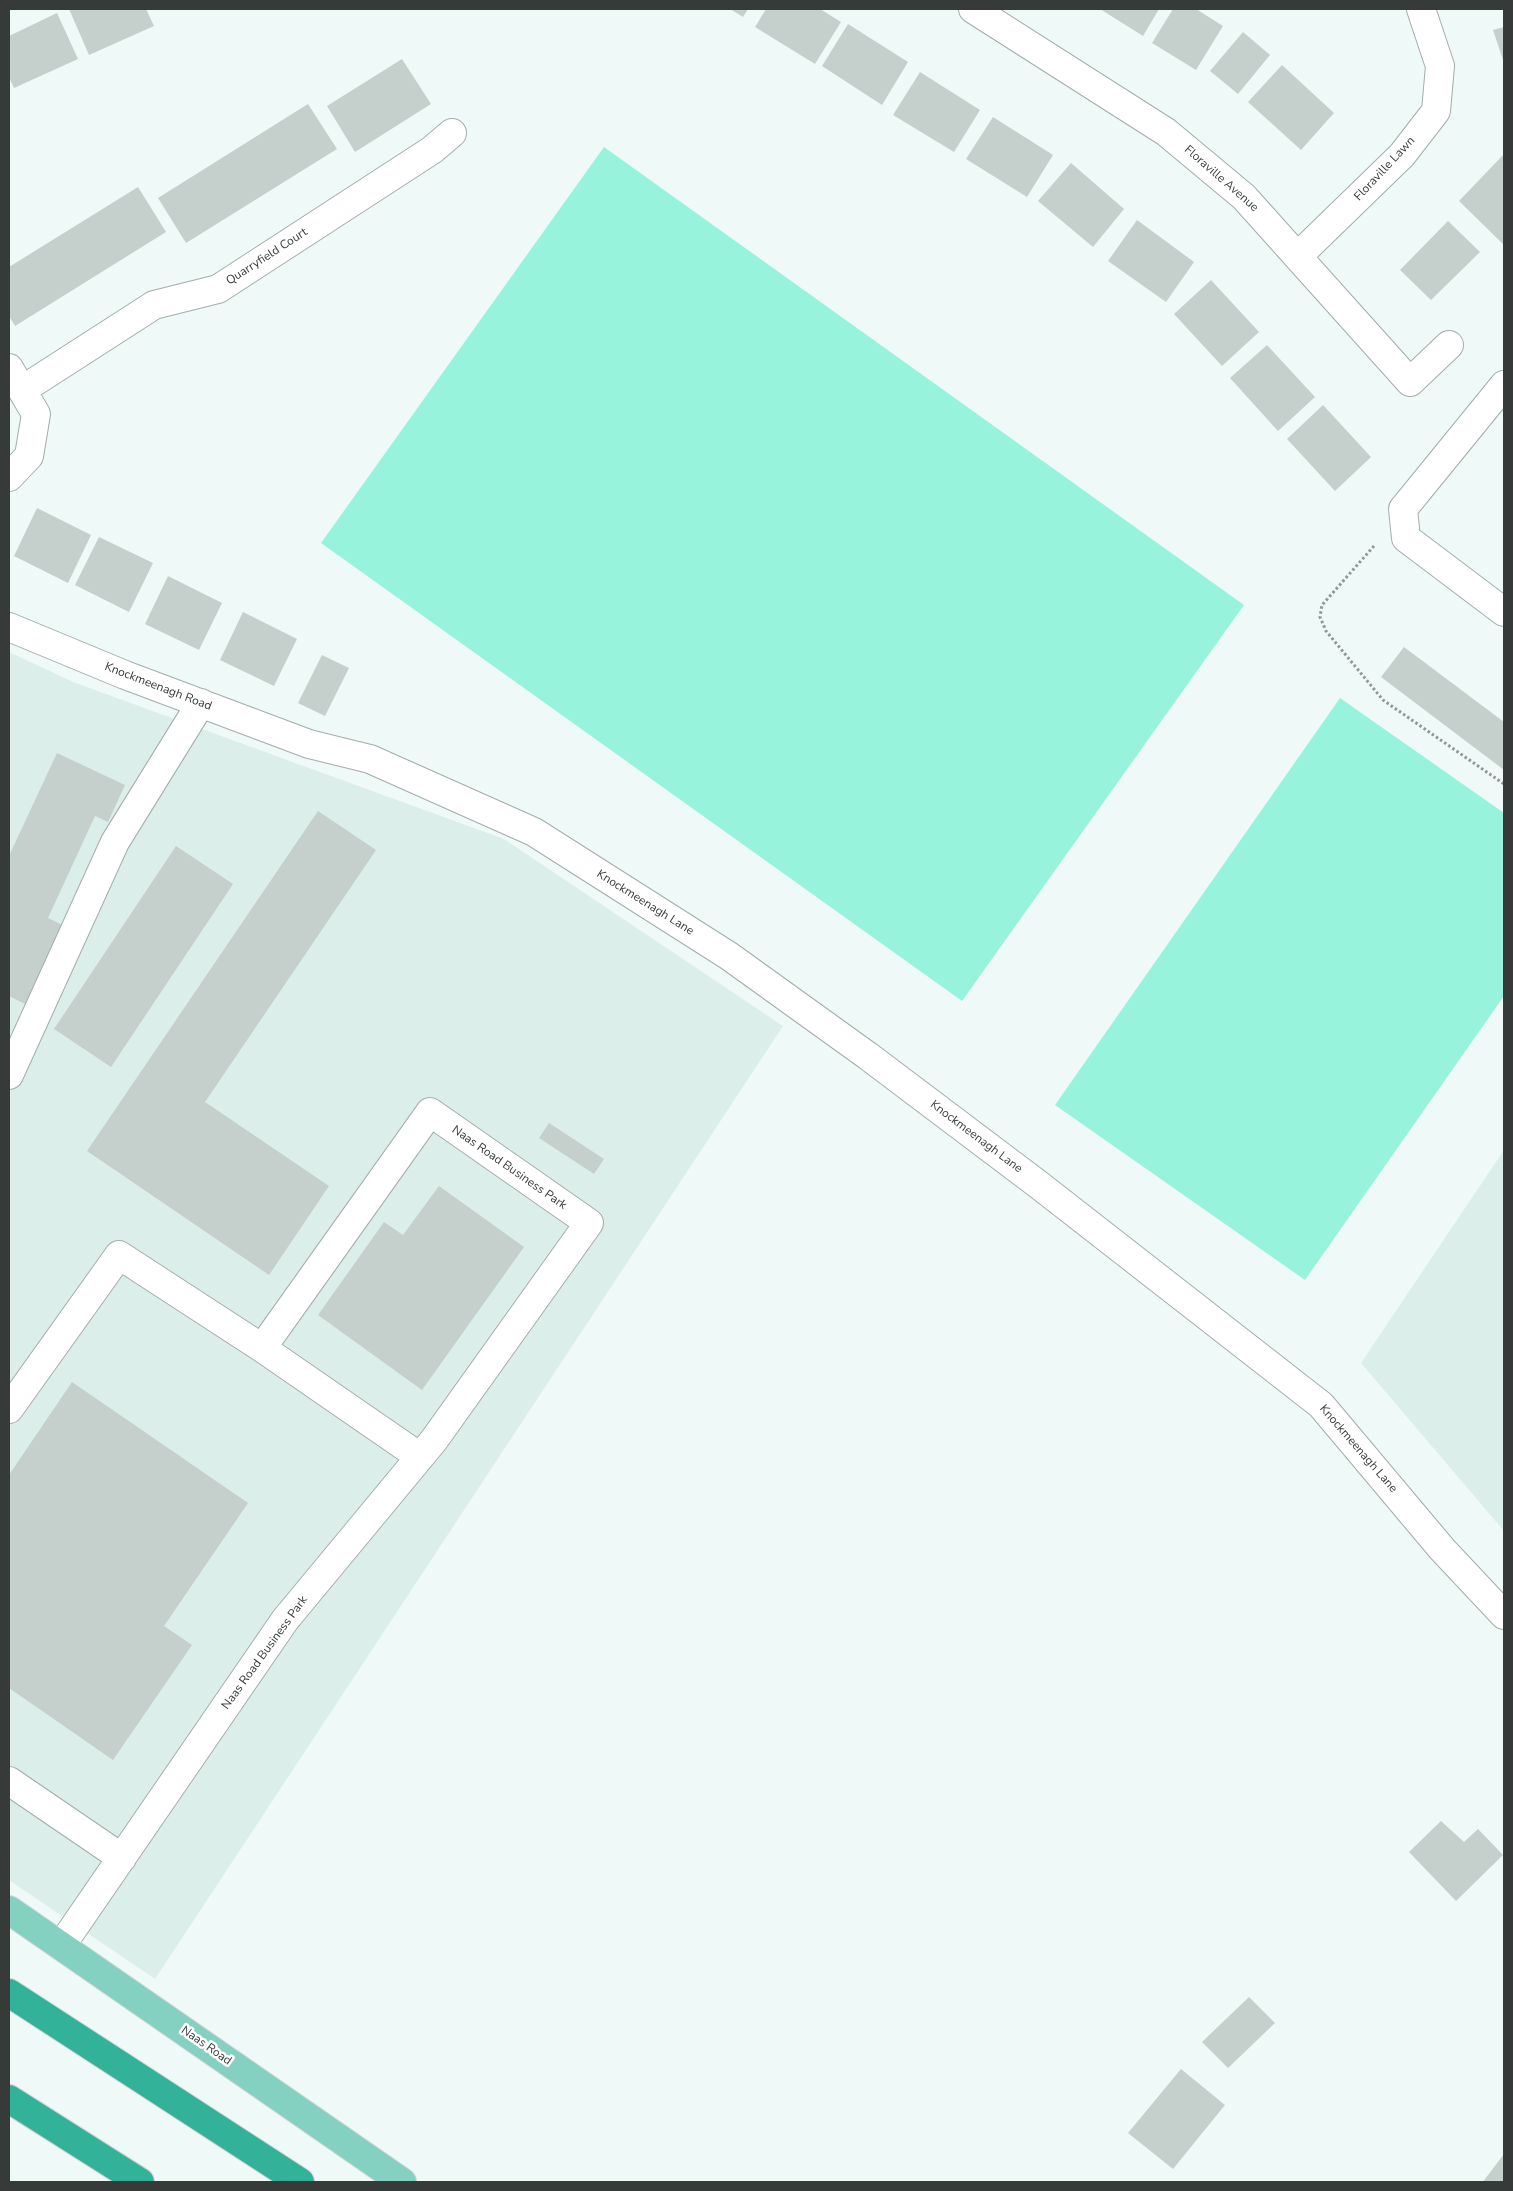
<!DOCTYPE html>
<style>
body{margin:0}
#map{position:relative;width:1513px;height:2191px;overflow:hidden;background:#eff9f7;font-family:"Nunito Sans",sans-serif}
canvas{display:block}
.frame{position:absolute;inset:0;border:10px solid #363a39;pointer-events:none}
</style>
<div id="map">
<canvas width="1513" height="2191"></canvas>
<div class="frame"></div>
</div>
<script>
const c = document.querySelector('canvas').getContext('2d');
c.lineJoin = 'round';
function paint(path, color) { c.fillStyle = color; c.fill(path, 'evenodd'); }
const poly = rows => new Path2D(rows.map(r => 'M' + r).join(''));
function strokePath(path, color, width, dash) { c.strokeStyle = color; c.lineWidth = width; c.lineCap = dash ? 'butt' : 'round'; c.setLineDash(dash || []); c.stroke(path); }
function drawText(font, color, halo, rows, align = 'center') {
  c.font = font + ' "Nunito Sans",sans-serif'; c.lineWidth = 5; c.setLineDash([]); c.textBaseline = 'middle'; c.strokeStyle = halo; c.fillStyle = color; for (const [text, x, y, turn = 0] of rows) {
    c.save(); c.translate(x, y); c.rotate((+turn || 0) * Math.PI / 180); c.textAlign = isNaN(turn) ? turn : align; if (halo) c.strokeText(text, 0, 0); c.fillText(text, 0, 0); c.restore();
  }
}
paint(poly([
 [9,652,73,682,504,839,783,1026,155,1979,9,1880],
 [1504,1150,1504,1531,1361,1363]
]), '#dceee9');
paint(poly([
 [604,147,1244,605,962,1001,321,543],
 [1340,698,1504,813,1504,996,1305,1280,1055,1105]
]), '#98f3dd');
paint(poly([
 [69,9,146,9,154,26,89,55],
 [730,9,748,9,743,17],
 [766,9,820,9,841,22,815,64,755,27],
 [1100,9,1159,9,1143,36],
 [1173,9,1196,9,1223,26,1196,70,1152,43],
 [57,13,78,59,14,88,9,77,9,36],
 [848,24,908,62,882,105,822,66],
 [1504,27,1504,63,1493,30],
 [1243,32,1270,55,1238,94,1210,71],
 [402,59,431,104,355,152,327,106],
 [1282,65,1334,113,1301,150,1248,102],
 [920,72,980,110,954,152,893,115],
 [308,104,337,149,186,243,158,198],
 [993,117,1053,155,1027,197,966,159],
 [1504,154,1504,245,1459,201],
 [1071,163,1124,209,1093,247,1038,201],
 [138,187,166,232,15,326,9,316,9,267],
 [1137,220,1194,262,1166,302,1108,261],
 [1448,221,1480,252,1431,300,1400,270],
 [1211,280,1259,332,1222,366,1174,314],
 [1267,345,1315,397,1278,431,1230,378],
 [1323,405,1371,457,1335,491,1287,439],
 [37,508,91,535,68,583,14,556],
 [99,537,153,563,129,612,75,585],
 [168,576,222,603,199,650,145,624],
 [243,612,297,639,274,686,220,660],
 [1404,647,1504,722,1504,770,1381,677],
 [322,655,349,668,325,716,298,703],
 [57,753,125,785,108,822,95,816,48,918,71,929,33,1008,9,996,9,856],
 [318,811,376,850,205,1102,329,1186,269,1275,87,1151],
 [176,846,233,884,111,1067,54,1029],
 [549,1123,604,1159,594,1174,539,1138],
 [439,1186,524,1247,422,1390,318,1315,384,1222,403,1235],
 [72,1382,248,1503,164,1626,192,1645,113,1760,9,1688,9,1475],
 [1441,1821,1464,1842,1478,1829,1503,1855,1456,1901,1409,1852],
 [1249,1997,1275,2023,1228,2068,1202,2042],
 [1181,2069,1225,2105,1173,2169,1128,2133],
 [1504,2154,1504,2182,1483,2182,1485,2179]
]), '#c5cfcc');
const minor = poly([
 [973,9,1166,132,1244,197,1410,382,1449,345],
 [1298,256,1402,155,1436,111,1440,66,1421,9],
 [9,368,36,414,29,456,9,477],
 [1504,385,1403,509,1406,538,1504,612],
 [22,390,154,305,218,289,432,150,452,133],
 [9,627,125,675,309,744,370,759,534,832,729,956,868,1056,1039,1185,1321,1405,1442,1549,1504,1615],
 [9,1075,115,842,201,703],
 [9,1409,119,1255,262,1348],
 [9,1781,122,1858],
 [61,1946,285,1620,420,1457,434,1440,589,1223,430,1112,262,1348,420,1457]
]);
const major = poly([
 [9,1910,402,2182]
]);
const highway = poly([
 [9,1993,300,2182],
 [9,2099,140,2182]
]);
strokePath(minor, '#a3adaa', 30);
strokePath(major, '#d3d4d3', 30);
strokePath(highway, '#d3d4d3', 30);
strokePath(poly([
 [1374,546,1322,605,1320,617,1326,631,1383,700,1504,784]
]), '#909795', 3, [2.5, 2.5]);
strokePath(minor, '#fff', 28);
strokePath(major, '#84d1c2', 28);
strokePath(highway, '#32b299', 28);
drawText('12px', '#363a39', '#fff', [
 ["Floraville Lawn",1385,169,-47],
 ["Floraville Avenue",1221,179,41],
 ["Quarryfield Court",267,257,-33],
 ["Knockmeenagh Road",158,687,21],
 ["Knockmeenagh Lane",645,903,32],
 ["Knockmeenagh Lane",976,1137,37],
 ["Naas Road Business Park",509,1168,35],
 ["Knockmeenagh Lane",1358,1449,49],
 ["Naas Road Business Park",265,1653,-54],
 ["Naas Road",206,2046,35]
]);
</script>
